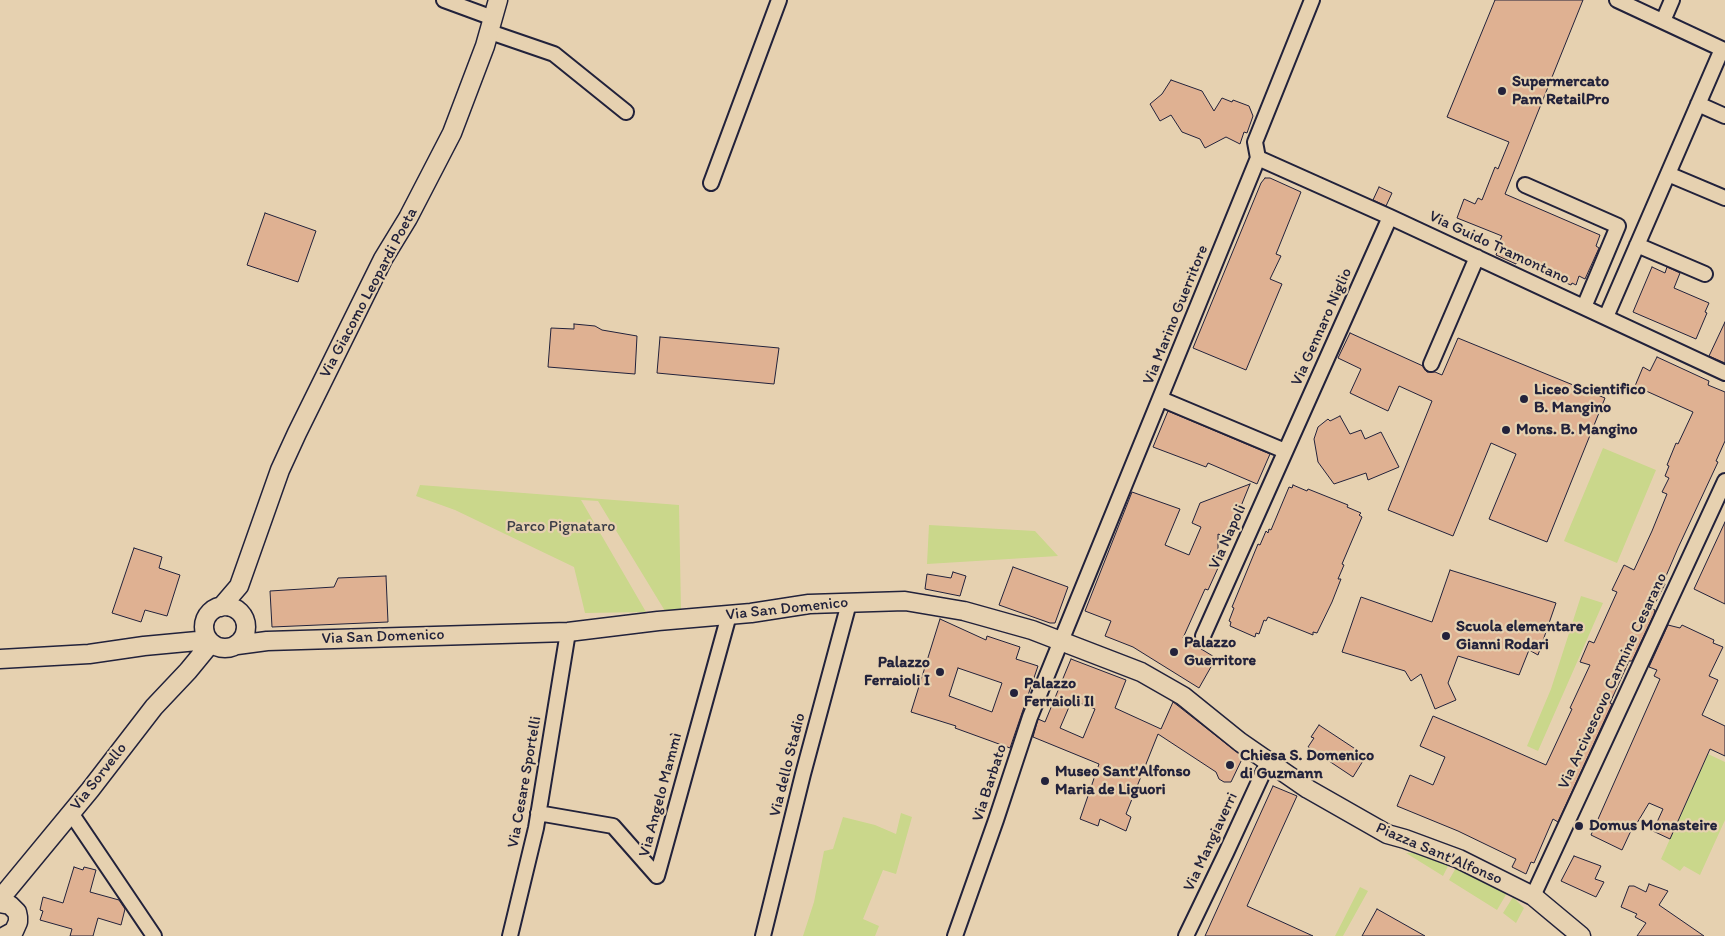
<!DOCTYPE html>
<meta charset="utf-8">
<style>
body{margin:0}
canvas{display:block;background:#e6d1b0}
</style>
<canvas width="1725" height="936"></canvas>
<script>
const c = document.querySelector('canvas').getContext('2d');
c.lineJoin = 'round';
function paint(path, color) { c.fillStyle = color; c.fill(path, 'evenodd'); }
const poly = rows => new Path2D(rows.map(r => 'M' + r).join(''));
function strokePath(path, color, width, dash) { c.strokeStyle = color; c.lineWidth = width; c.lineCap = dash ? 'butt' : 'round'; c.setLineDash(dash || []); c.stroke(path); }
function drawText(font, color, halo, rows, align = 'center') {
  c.font = font + ' Itim,sans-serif'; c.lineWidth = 4.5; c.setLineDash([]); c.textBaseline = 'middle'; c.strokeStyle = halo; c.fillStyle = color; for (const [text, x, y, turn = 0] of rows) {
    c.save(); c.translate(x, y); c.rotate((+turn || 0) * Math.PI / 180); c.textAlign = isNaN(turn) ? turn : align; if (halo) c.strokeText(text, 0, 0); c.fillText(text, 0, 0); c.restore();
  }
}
paint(poly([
 [1603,448,1656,470,1617,563,1564,541],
 [420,485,679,505,681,610,665,611,598,501,581,500,646,612,585,613,574,567,455,510,416,496],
 [929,525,1035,531,1058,556,927,564],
 [1581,596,1603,603,1538,751,1527,746,1551,689],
 [1708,754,1725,762,1725,820,1700,875,1684,866,1680,871,1661,859],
 [901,813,912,817,896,874,883,870,863,919,879,926,875,936,803,936,814,902,824,851,833,849,843,817,875,825,896,834],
 [1427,852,1450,862,1443,876,1406,853],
 [1457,866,1507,893,1497,910,1449,880],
 [1360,887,1368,891,1343,936,1335,936],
 [1513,897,1524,908,1516,923,1503,913]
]), '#cad78b');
const building = poly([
 [1495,0,1583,0,1505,194,1600,235,1596,246,1599,248,1585,279,1579,276,1576,285,1572,283,1571,285,1552,277,1517,261,1516,264,1496,255,1497,252,1495,251,1502,236,1457,218,1464,199,1475,204,1478,198,1482,200,1495,167,1498,169,1509,142,1447,117,1495,0],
 [1171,80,1202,91,1214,111,1222,98,1232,102,1233,100,1249,106,1253,116,1247,133,1244,132,1240,144,1226,137,1205,148,1200,139,1182,132,1171,115,1160,121,1150,104,1162,94,1171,80],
 [1265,178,1270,178,1301,192,1276,254,1281,256,1270,279,1282,284,1246,370,1193,348,1261,183,1265,178],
 [1379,187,1392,193,1386,206,1373,200,1379,187],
 [265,213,316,231,298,282,247,265,265,213],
 [1652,267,1665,273,1667,267,1680,273,1674,288,1709,303,1705,312,1707,313,1696,339,1633,312,1652,267],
 [1725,322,1725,363,1709,356,1725,322],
 [574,324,595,326,602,330,637,336,635,374,548,367,551,328,574,329,574,324],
 [1350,333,1423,366,1427,372,1435,372,1442,375,1458,338,1605,398,1547,542,1489,519,1516,454,1491,443,1453,536,1388,510,1432,401,1399,386,1388,411,1350,393,1361,369,1338,358,1350,333],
 [660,337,779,348,774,384,657,373,660,337],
 [1657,357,1709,381,1708,385,1725,392,1725,441,1716,461,1718,462,1678,548,1663,583,1665,584,1652,609,1655,610,1654,614,1632,661,1629,661,1610,703,1612,704,1558,822,1553,819,1534,863,1531,862,1526,874,1512,867,1516,859,1458,831,1397,806,1410,775,1433,785,1445,757,1420,746,1433,716,1485,738,1546,765,1572,709,1570,708,1590,665,1580,662,1589,641,1594,643,1617,592,1612,590,1624,565,1634,570,1652,531,1667,494,1662,492,1669,478,1665,476,1669,466,1667,465,1676,443,1678,444,1693,412,1635,386,1643,367,1650,371,1657,357],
 [1168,411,1270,454,1257,484,1208,463,1206,467,1153,447,1168,411],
 [1340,416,1350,434,1361,430,1365,439,1381,432,1399,467,1368,480,1366,473,1334,484,1318,462,1314,439,1318,427,1328,419,1330,421,1340,416],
 [1250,484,1228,538,1218,534,1218,568,1208,590,1205,589,1183,638,1216,658,1199,688,1133,647,1105,636,1111,621,1085,611,1132,492,1180,509,1165,545,1189,555,1201,527,1192,523,1200,503,1250,484],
 [1293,485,1307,491,1308,489,1348,505,1347,507,1361,513,1359,515,1362,517,1342,564,1344,565,1338,579,1341,579,1332,602,1317,633,1313,632,1313,635,1268,617,1266,621,1264,620,1259,634,1256,633,1255,637,1230,626,1231,622,1229,621,1234,608,1232,607,1258,544,1260,545,1266,531,1268,533,1269,529,1271,530,1289,487,1292,488,1293,485],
 [1725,522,1725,604,1694,589,1725,522],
 [134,548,162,557,159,568,180,575,167,616,145,610,141,622,112,613,134,548],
 [1013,567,1068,587,1055,623,1050,623,999,605,1013,567],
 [1450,570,1556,603,1538,655,1529,650,1519,675,1458,656,1448,683,1456,700,1435,709,1421,674,1411,681,1405,671,1342,652,1361,597,1432,622,1450,570],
 [953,572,966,576,960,596,925,589,927,574,951,578,953,572],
 [386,576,388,622,272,627,270,591,334,587,338,578,386,576],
 [940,619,986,640,987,636,1020,647,1016,659,1038,666,1010,748,955,728,956,726,911,712,940,619],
 [958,668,1002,683,992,712,949,696,958,668],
 [1668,625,1680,628,1682,625,1714,640,1713,643,1723,647,1709,676,1718,680,1702,715,1725,726,1725,756,1710,749,1670,839,1653,831,1663,809,1649,803,1637,823,1635,822,1622,850,1591,835,1660,679,1654,676,1657,670,1649,667,1668,625],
 [1071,659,1126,680,1115,708,1161,729,1173,702,1177,705,1243,757,1231,782,1224,782,1219,779,1216,772,1158,734,1126,814,1131,817,1126,831,1100,819,1098,826,1080,819,1099,764,1033,737,1038,719,1045,722,1071,659],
 [1072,700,1095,709,1083,738,1060,728,1072,700],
 [1319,725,1366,756,1353,777,1308,747,1314,738,1311,737,1319,725],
 [1273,786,1297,796,1247,906,1313,936,1205,936,1273,786],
 [1574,856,1601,866,1595,879,1604,882,1596,897,1561,881,1574,856],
 [74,867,83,870,84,867,96,870,90,892,119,900,125,909,121,925,98,918,93,936,70,936,72,929,40,920,43,911,40,910,43,897,63,903,74,867],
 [1649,884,1668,891,1659,905,1704,936,1637,936,1646,923,1635,917,1637,914,1621,907,1629,886,1634,886,1646,892,1649,884],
 [1377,909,1425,936,1362,936,1377,909]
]);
paint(building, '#dfb192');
strokePath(building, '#22223b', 1);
const minor = poly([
 [444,0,493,18],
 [1663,21,1672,0],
 [490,32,554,54,626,112],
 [1698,104,1725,116],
 [1258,158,1390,217,1725,373],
 [1668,174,1725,198],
 [711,183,779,0],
 [1525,185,1618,226,1584,307],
 [1637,245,1705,274],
 [1606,317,1722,49,1617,0],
 [1431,364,1477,257],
 [1161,399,1285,451],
 [1203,636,1390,217],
 [71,813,154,936],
 [538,813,613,826,657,876],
 [657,876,729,615],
 [1533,896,1725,481],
 [510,936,536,828,568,632],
 [763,936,803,774,849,603],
 [955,936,996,820,1030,717,1258,158,1255,142,1312,0],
 [1186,936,1226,853,1268,762]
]);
const tertiary = poly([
 '204 627a21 21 0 1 1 42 0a21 21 0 1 1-42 0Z',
 [221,607,239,586,280,470,297,433,383,259,408,218,452,133,485,46,498,0],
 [237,645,267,641,568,632,658,621,751,613,809,604,905,601,964,611,1032,630,1141,672,1183,696,1240,742,1308,789,1387,834,1405,839,1459,859,1533,896,1581,936],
 [0,659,89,654,144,646,208,640],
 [0,899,90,790,154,707,188,671,211,643],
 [0,903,10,905,17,912,18,917,18,922,14,931,5,936]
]);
strokePath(minor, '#22223b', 18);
strokePath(tertiary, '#22223b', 21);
strokePath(minor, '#e6d1b0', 14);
strokePath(tertiary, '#e6d1b0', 18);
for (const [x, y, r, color] of [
 [1502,91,5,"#22223b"],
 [1524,399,5,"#22223b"],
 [1506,430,5,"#22223b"],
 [1446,636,5,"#22223b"],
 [1174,652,5,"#22223b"],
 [940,672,5,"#22223b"],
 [1014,693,5,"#22223b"],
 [1230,765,5,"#22223b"],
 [1045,781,5,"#22223b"],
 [1579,826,5,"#22223b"]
]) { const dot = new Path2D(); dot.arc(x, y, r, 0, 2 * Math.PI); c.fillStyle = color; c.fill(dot); strokePath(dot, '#e6d1b0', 2); }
drawText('bold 16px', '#22223b', '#e6d1b0', [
 ["Supermercato",1512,82],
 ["Pam RetailPro",1512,100],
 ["Liceo Scientifico",1534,390],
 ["B. Mangino",1534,408],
 ["Mons. B. Mangino",1516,430],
 ["Scuola elementare",1456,627],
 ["Gianni Rodari",1456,645],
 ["Palazzo",1184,643],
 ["Guerritore",1184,661],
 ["Palazzo",930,663,"right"],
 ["Ferraioli I",930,681,"right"],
 ["Palazzo",1024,684],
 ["Ferraioli II",1024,702],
 ["Chiesa S. Domenico",1240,756],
 ["di Guzmann",1240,774],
 ["Museo Sant'Alfonso",1055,772],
 ["Maria de Liguori",1055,790],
 ["Domus Monasteire",1589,826]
], 'left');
drawText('16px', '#22223b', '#e6d1b0', [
 ["Via Guido Tramontano",1499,248,25],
 ["Via Giacomo Leopardi Poeta",369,293,-62],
 ["Via Marino Guerritore",1176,315,-68],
 ["Via Gennaro Niglio",1322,327,-66],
 ["Via Napoli",1228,537,-66],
 ["Via San Domenico",787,609,-6],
 ["Via San Domenico",383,637,-2],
 ["Via Arcivescovo Carmine Cesarano",1613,681,-65],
 ["Via dello Stadio",788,765,-76],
 ["Via Sorvello",99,777,-52],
 ["Via Cesare Sportelli",525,782,-80],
 ["Via Barbato",990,783,-72],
 ["Via Angelo Mammì",661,795,-75],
 ["Via Mangiaverri",1211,842,-65],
 ["Piazza Sant'Alfonso",1439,854,23]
]);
drawText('16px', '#3b3d47', '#e6d1b0', [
 ["Parco Pignataro",561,527]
]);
</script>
